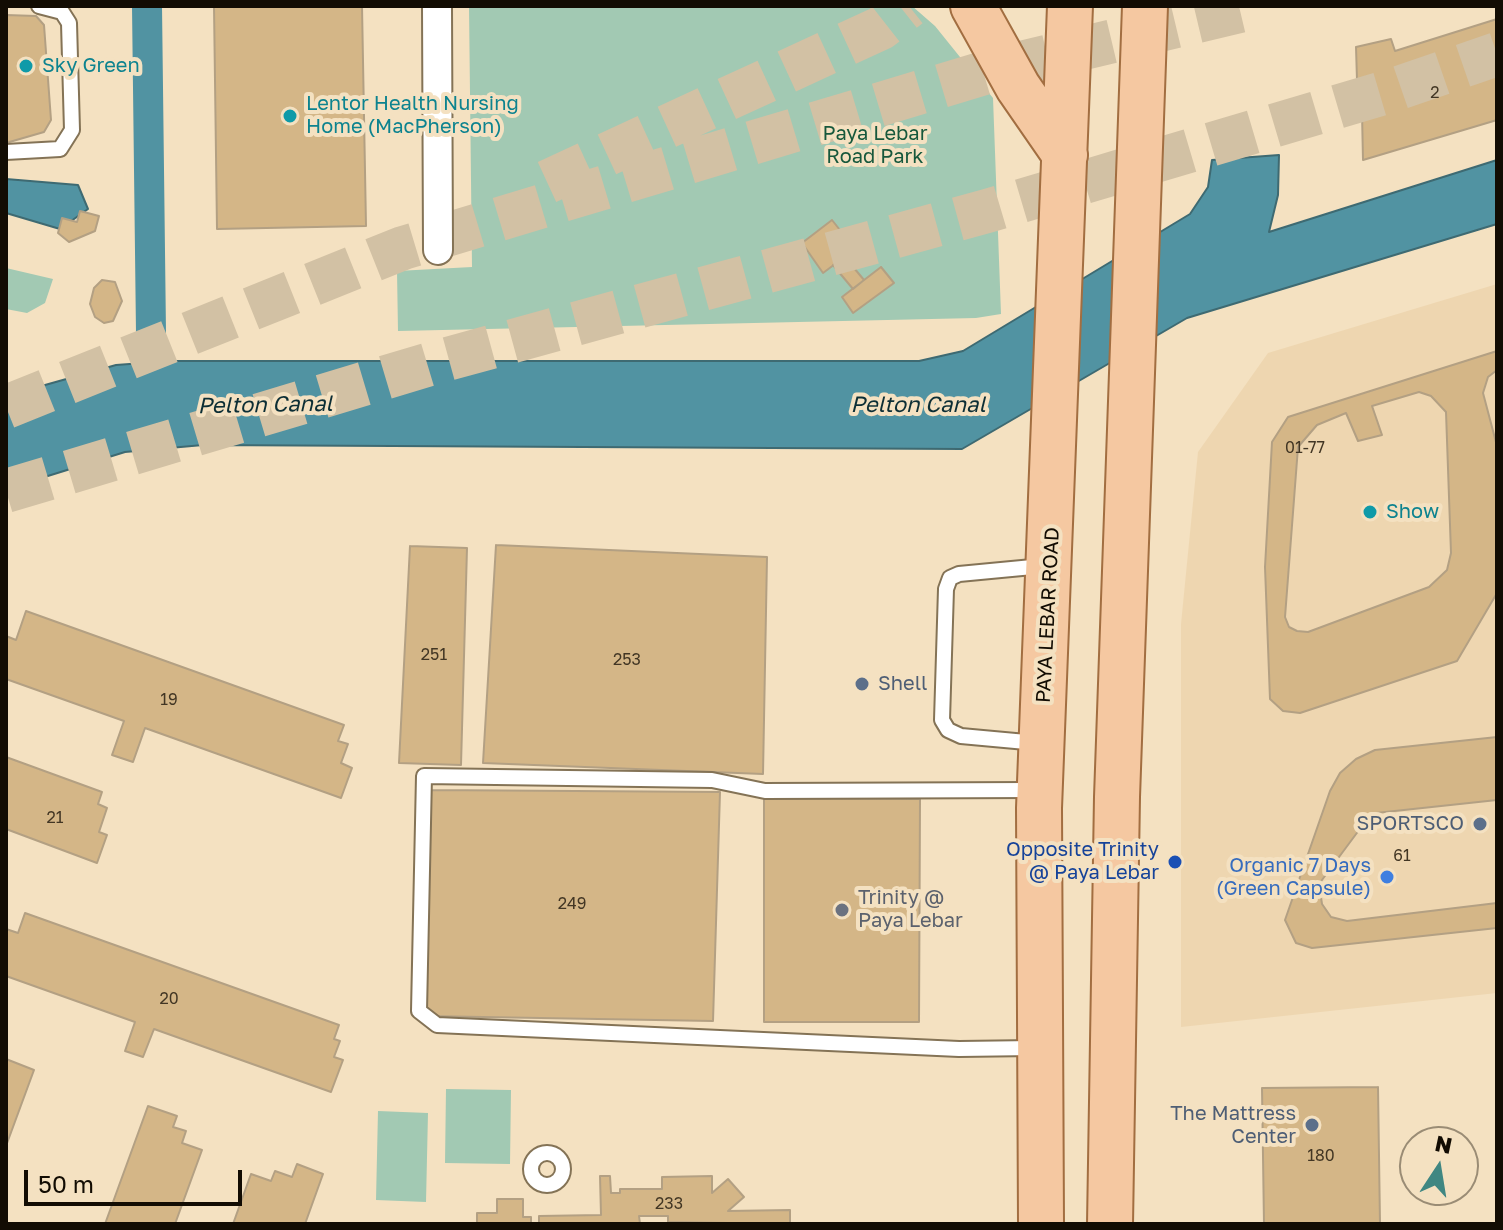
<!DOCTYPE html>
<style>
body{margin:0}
#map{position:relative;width:1503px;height:1230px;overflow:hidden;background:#f4e1c1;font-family:"Golos Text",sans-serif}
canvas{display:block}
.frame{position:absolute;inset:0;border:8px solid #120c03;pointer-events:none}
.north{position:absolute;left:1399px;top:1126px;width:80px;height:80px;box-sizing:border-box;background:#f4e1c1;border:2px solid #9a8c75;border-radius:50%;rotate:12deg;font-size:22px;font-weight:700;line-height:32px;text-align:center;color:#120c03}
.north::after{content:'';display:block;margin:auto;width:28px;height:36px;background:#408782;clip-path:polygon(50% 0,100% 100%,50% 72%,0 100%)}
.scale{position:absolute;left:24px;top:1170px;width:218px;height:36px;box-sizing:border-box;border:4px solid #120c03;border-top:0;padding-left:10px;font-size:24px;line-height:28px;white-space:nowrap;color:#120c03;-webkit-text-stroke:6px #f4e1c1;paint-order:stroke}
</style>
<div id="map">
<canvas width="1503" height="1230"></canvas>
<div class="frame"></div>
<div class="north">N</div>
<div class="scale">50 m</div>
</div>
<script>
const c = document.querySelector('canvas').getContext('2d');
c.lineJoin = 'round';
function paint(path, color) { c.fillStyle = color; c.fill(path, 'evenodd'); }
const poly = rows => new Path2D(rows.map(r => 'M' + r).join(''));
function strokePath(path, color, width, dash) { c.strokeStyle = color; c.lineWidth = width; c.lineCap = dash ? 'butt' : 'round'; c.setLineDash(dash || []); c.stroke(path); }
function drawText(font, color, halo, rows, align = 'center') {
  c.font = font + ' "Golos Text",sans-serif'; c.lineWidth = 8; c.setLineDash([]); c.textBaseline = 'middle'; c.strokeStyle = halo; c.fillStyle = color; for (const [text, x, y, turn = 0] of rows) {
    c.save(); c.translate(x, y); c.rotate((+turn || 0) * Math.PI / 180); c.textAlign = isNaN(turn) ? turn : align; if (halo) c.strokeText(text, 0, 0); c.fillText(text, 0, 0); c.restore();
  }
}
paint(poly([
 [1497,284,1497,993,1181,1027,1181,624,1198,452,1268,353]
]), '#eed6b0');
paint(poly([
 [469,6,912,6,935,26,993,98,1001,314,976,318,398,331,397,271,472,267],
 [6,268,53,279,45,303,27,313,6,309],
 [446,1089,511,1090,510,1164,445,1163],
 [378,1111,428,1113,426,1202,376,1200]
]), '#a2c9b3');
const water = poly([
 [1279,155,1278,195,1269,232,1497,160,1497,224,1187,318,962,449,203,445,125,452,6,489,6,396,116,365,170,361,919,361,963,351,1190,214,1208,187,1212,160,1279,155],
 [6,179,78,185,88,209,60,229,6,213,6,179]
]);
paint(water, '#5193a2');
strokePath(water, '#3e6a72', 2);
strokePath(poly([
 [147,6,151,333]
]), '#5193a2', 30);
const building = poly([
 [214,6,362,6,366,226,217,229,214,6],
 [6,15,36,16,44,25,51,120,44,132,6,143,6,15],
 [1497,19,1497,120,1363,160,1362,113,1377,106,1368,77,1357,80,1356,47,1391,39,1395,51,1497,19],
 [80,211,99,216,95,231,69,242,58,233,62,218,77,222,80,211],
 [832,220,855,249,823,273,802,243,832,220],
 [844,256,864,280,853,289,833,265,844,256],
 [881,267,894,283,853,313,842,297,881,267],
 [102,280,115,282,122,301,113,321,104,323,95,317,90,304,94,288,102,280],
 [1497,351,1497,593,1457,661,1300,713,1283,711,1270,699,1265,567,1272,442,1288,417,1497,351],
 [1497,370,1497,446,1483,393,1488,377,1497,370],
 [1419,392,1431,396,1446,412,1451,553,1447,570,1429,587,1308,632,1297,631,1289,627,1285,617,1298,447,1317,425,1346,413,1358,441,1382,435,1372,406,1419,392],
 [496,545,767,557,763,774,483,763,496,545],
 [410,546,467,548,461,765,399,763,410,546],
 [26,611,344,725,338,741,348,744,341,763,352,768,341,798,145,728,133,762,112,755,124,721,6,679,6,636,16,640,26,611],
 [1497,737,1497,928,1312,948,1296,943,1285,920,1330,791,1340,773,1356,759,1375,750,1497,737],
 [6,757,102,792,98,804,107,808,99,832,107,835,97,863,6,829,6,757],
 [429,790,720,792,713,1021,425,1016,429,790],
 [764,798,920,799,919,1022,764,1022,764,798],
 [1497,800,1497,903,1347,921,1331,917,1322,904,1319,884,1365,822,1376,813,1497,800],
 [25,913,339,1025,334,1039,340,1041,334,1057,343,1060,331,1092,154,1029,143,1057,125,1051,135,1022,6,976,6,929,18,933,25,913],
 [6,1059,34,1070,6,1146,6,1059],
 [1378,1087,1380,1224,1264,1224,1262,1088,1378,1087],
 [148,1106,177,1116,173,1127,186,1131,182,1143,202,1150,175,1224,105,1224,148,1106],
 [297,1164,323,1174,305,1224,233,1224,251,1174,271,1181,275,1171,292,1177,297,1164],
 [600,1176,610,1176,611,1193,620,1193,620,1189,662,1189,662,1177,712,1176,712,1193,728,1179,744,1197,728,1211,790,1210,790,1224,668,1222,668,1216,639,1216,640,1224,539,1224,539,1216,601,1215,600,1176],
 [497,1199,523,1199,523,1217,531,1217,531,1224,477,1224,477,1213,497,1213,497,1199]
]);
paint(building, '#d4b687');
strokePath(building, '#b3a083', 2);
strokePath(poly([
 [547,182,881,28,909,6],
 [6,407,403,248,1004,67,1261,6],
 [6,491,440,361,987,211,1387,92,1497,54]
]), '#d2c1a4', 44, [44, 22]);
const lane = poly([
 [6,152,60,149,72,130,69,23,62,12,39,6],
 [1037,743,961,736,948,730,942,720,946,589,950,578,959,574,1043,566],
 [1033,790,765,791,712,780,424,776,419,1011,437,1025,959,1049,1034,1048],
 '531 1169a16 16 0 1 1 32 0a16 16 0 1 1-32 0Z'
]);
const street = poly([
 [437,6,438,250]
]);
const primary = poly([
 [973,6,1018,87,1065,155],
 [1041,1224,1039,808,1070,6],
 [1110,1224,1117,797,1145,6]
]);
strokePath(lane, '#847356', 18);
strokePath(street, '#847356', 32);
strokePath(primary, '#a26e41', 48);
strokePath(lane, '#fff', 14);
strokePath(street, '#fff', 28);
strokePath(primary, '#f5c8a1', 44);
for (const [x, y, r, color] of [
 [26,66,8,"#0f9aa8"],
 [290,116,8,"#0f9aa8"],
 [1370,512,8,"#0f9aa8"],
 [862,684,8,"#5c6f8a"],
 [1480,824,8,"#5c6f8a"],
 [1175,862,8,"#1a4fb4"],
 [1387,877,8,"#3f7fe0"],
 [842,910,8,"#6b7280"],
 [1312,1125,8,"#5c6f8a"]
]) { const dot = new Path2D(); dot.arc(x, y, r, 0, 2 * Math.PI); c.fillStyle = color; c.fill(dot); strokePath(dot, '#f4e1c1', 3); }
drawText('16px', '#423624', null, [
 ["2",1435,93],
 ["01-77",1305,448],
 ["251",434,655],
 ["253",627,660],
 ["19",169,700],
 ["21",55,818],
 ["61",1402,856],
 ["249",572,904],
 ["20",169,999],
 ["180",1321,1156],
 ["233",669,1204]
]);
drawText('20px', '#0d838f', '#f4e1c1', [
 ["Sky Green",42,66],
 ["Lentor Health Nursing",306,104],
 ["Home (MacPherson)",306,127],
 ["Show",1386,512]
], 'left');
drawText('20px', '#17583c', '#f4e1c1', [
 ["Paya Lebar",875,134],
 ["Road Park",875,157]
]);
drawText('20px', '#120c03', '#f4e1c1', [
 ["PAYA LEBAR ROAD",1048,615,-87]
]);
drawText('20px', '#4e5e75', '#f4e1c1', [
 ["Shell",878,684,"left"],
 ["SPORTSCO",1464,824],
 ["The Mattress",1296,1114],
 ["Center",1296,1137]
], 'right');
drawText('20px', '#164399', '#f4e1c1', [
 ["Opposite Trinity",1159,850],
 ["@ Paya Lebar",1159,873]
], 'right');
drawText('20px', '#366cbe', '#f4e1c1', [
 ["Organic 7 Days",1371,866],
 ["(Green Capsule)",1371,889]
], 'right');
drawText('20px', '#5b616d', '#f4e1c1', [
 ["Trinity @",858,898],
 ["Paya Lebar",858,921]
], 'left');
drawText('italic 22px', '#0c2e35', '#f4e1c1', [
 ["Pelton Canal",265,405,-1],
 ["Pelton Canal",918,405]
]);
</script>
